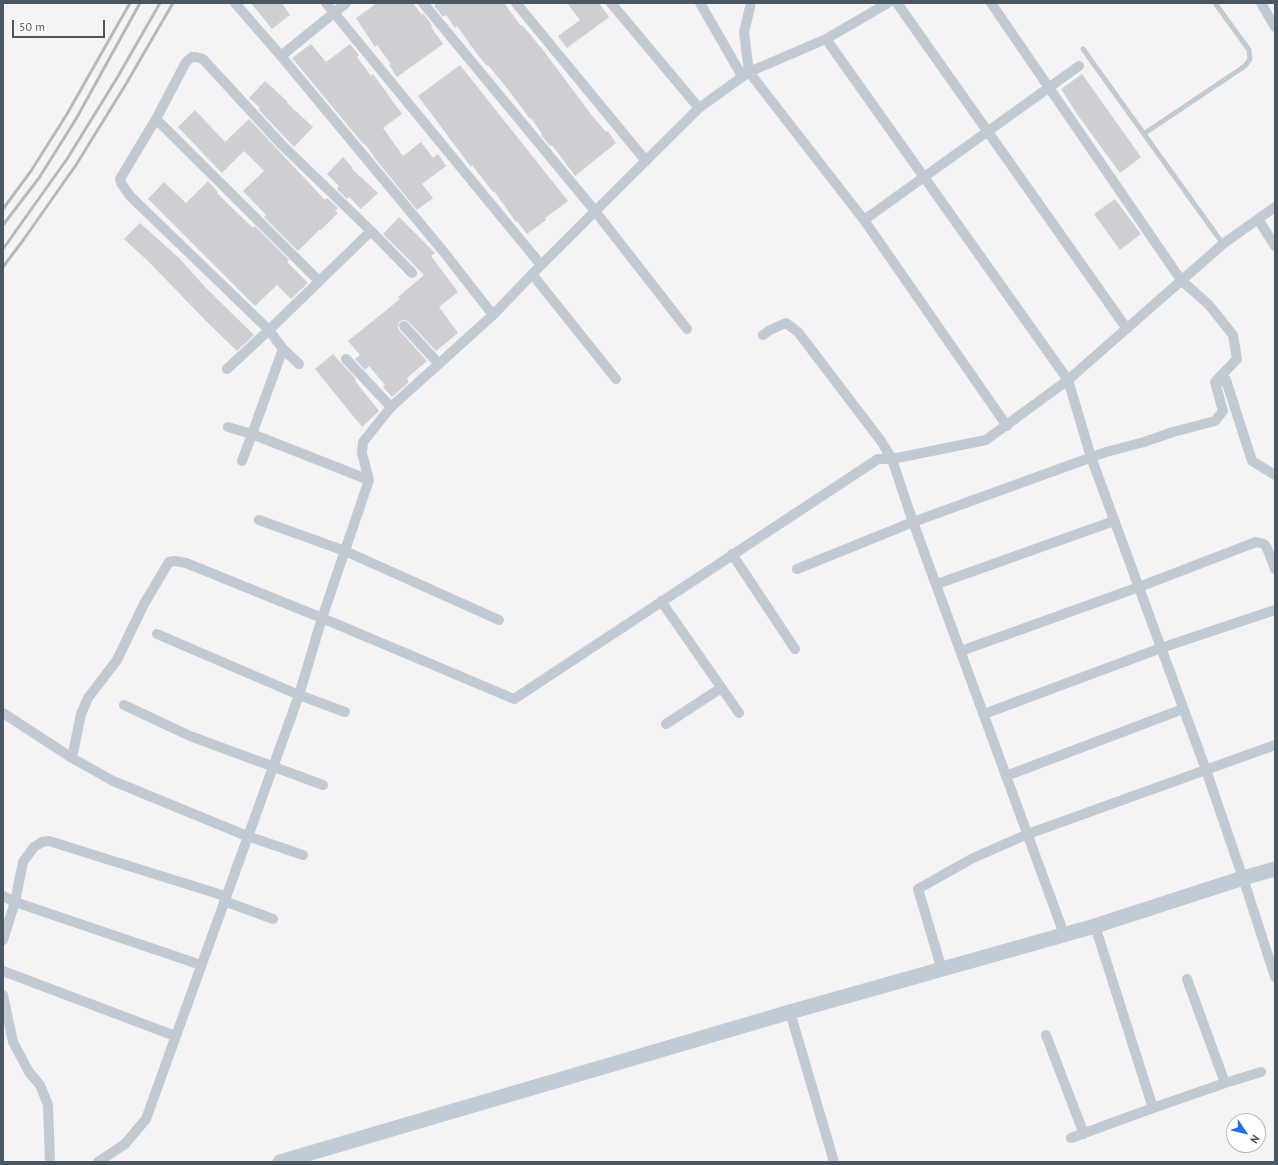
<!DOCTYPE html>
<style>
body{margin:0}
#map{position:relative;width:1278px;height:1165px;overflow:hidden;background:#f5f3f3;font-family:"PT Sans",sans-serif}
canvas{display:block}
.frame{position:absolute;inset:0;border:4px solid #4a5661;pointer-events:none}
.north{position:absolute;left:1226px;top:1113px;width:40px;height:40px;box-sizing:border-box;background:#fff;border:1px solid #b7bbc0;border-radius:50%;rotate:125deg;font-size:11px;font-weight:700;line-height:16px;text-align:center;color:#4a5661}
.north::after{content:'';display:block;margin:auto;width:14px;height:18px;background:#1a73e8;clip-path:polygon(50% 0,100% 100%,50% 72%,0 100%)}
.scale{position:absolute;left:12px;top:20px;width:93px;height:18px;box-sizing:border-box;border:2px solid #4a5661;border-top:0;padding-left:5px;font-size:12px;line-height:14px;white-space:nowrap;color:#4a5661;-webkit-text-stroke:3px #fff;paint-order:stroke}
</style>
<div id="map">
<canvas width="1278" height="1165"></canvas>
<div class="frame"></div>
<div class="north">N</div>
<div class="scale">50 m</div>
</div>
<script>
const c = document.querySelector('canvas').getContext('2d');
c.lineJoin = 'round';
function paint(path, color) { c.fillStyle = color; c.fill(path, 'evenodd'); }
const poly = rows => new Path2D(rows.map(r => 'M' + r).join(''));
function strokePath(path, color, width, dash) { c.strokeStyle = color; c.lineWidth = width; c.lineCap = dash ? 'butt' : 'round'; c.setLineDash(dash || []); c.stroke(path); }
paint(poly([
 [251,3,282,3,290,15,272,29],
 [377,3,413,3,422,15,423,13,432,25,431,27,443,44,397,77,389,65,391,64,377,45,375,47,356,18],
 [437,3,504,3,521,26,522,25,543,50,593,117,606,132,608,131,616,143,575,176,552,145,550,146,541,135,542,134,531,118,530,119,510,92,488,65,487,66,477,54,457,26,455,28,446,15,443,17,434,6],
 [567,3,599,3,609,17,567,48,558,36,580,20],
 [311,44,326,62,350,44,359,55,357,57,371,76,373,74,402,114,383,128,403,156,421,142,433,158,438,154,446,166,422,184,433,198,417,210,377,161,365,144,364,145,292,58],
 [460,65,568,201,545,218,546,220,527,234,517,221,516,222,494,191,493,192,472,165,471,167,418,96],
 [1082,74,1141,157,1120,173,1077,114,1061,89],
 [265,81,288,102,287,103,313,127,294,147,258,109,260,108,249,98],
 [195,110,225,142,249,119,325,200,327,198,338,208,335,211,338,213,321,230,320,229,298,251,264,217,266,215,243,191,264,171,244,151,222,173,178,127],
 [343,157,353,168,352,169,378,193,361,209,349,197,347,199,337,189,339,186,327,174],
 [208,181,218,192,217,193,230,206,253,228,255,226,289,260,287,262,308,283,291,299,277,285,255,306,148,199,164,182,186,203],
 [1115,199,1141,234,1120,250,1094,214],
 [399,217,435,253,431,256,458,292,439,307,458,333,436,351,408,321,403,320,399,322,398,327,399,330,427,361,407,378,409,382,392,397,383,387,385,385,369,366,365,370,355,359,360,355,348,341,400,299,398,297,424,275,383,234],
 [140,223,179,258,206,288,254,335,237,351,205,320,149,262,124,239],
 [333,354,355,378,356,382,379,411,362,427,315,369]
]), '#cdcfd5');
strokePath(poly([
 [1083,49,1223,244],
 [1145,133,1245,66,1250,59,1249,50,1215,3]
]), '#c1cad2', 5);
strokePath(poly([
 [235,3,281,56,443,251,493,315],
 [326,3,541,265],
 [423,3,595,211,687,329],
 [516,3,646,161],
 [611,3,699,108],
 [700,3,742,76],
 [751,3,744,32,749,72,864,220,1007,426],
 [897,3,1127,329],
 [1261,3,1275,27],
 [826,39,1068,380,1091,457,1206,770,1243,878,1275,977],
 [281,56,346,3],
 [156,119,319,281],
 [1258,219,1275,246],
 [864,220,1079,66],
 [371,231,412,273],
 [532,274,616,379],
 [404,326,439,364],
 [763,335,770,330,786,323,798,332,881,441,892,459,913,522,1064,934],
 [283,349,299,364],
 [346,359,391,407],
 [227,369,269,330,371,231,282,145,203,59,196,57,192,57,186,62,156,119,120,179,121,183,130,196,269,330,283,349,252,434,369,480],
 [1215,382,1226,380,1252,461,1275,475],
 [228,427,252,434,242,461],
 [259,520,345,551,499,620],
 [732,554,795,649],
 [797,569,913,522,1106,452,1144,442,1173,432,1215,421,1223,411,1215,382,1237,359,1233,335,1209,305,1181,280,991,3],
 [937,584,1114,521],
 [661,601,739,713],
 [157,634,299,695,345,712],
 [961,651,1139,587,1256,542,1264,544,1267,548,1275,569],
 [124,705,190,736,323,785],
 [3,713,72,758,113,781,247,836,303,855],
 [984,714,1161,648,1275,610],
 [666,724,721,688],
 [72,758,81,714,88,698,117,660,144,604,169,562,175,561,186,563,322,618,514,699,878,459,892,459,986,440,1068,380,1223,244,1275,207],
 [1006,776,1183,709],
 [3,896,15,902,3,940],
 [224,901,273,919],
 [201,965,15,902,23,862,34,847,42,842,49,841,225,896],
 [942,970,918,889,973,858,1028,834,1275,745],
 [3,971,175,1036],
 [3,995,13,1042,29,1072,40,1085,48,1105,50,1162],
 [790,1012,834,1162],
 [1046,1035,1084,1134],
 [1225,1083,1261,1072],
 [1153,1108,1225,1083,1187,979],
 [1071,1138,1153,1108,1095,926],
 [98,1162,125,1144,146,1119,299,695,322,618,369,480,362,453,363,442,391,407,493,315,541,265,699,108,749,72,826,39,888,3]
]), '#c1cad2', 10);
strokePath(poly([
 [280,1162,790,1012,1095,926,1243,878,1275,869]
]), '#c1cbd6', 15);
strokePath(poly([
 [3,209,31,171,67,114,130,3],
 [3,225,39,178,76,119,140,3],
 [3,249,67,159,117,78,160,3],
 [3,267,24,239,76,165,126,84,173,3]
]), '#b5b8bd', 3);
</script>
